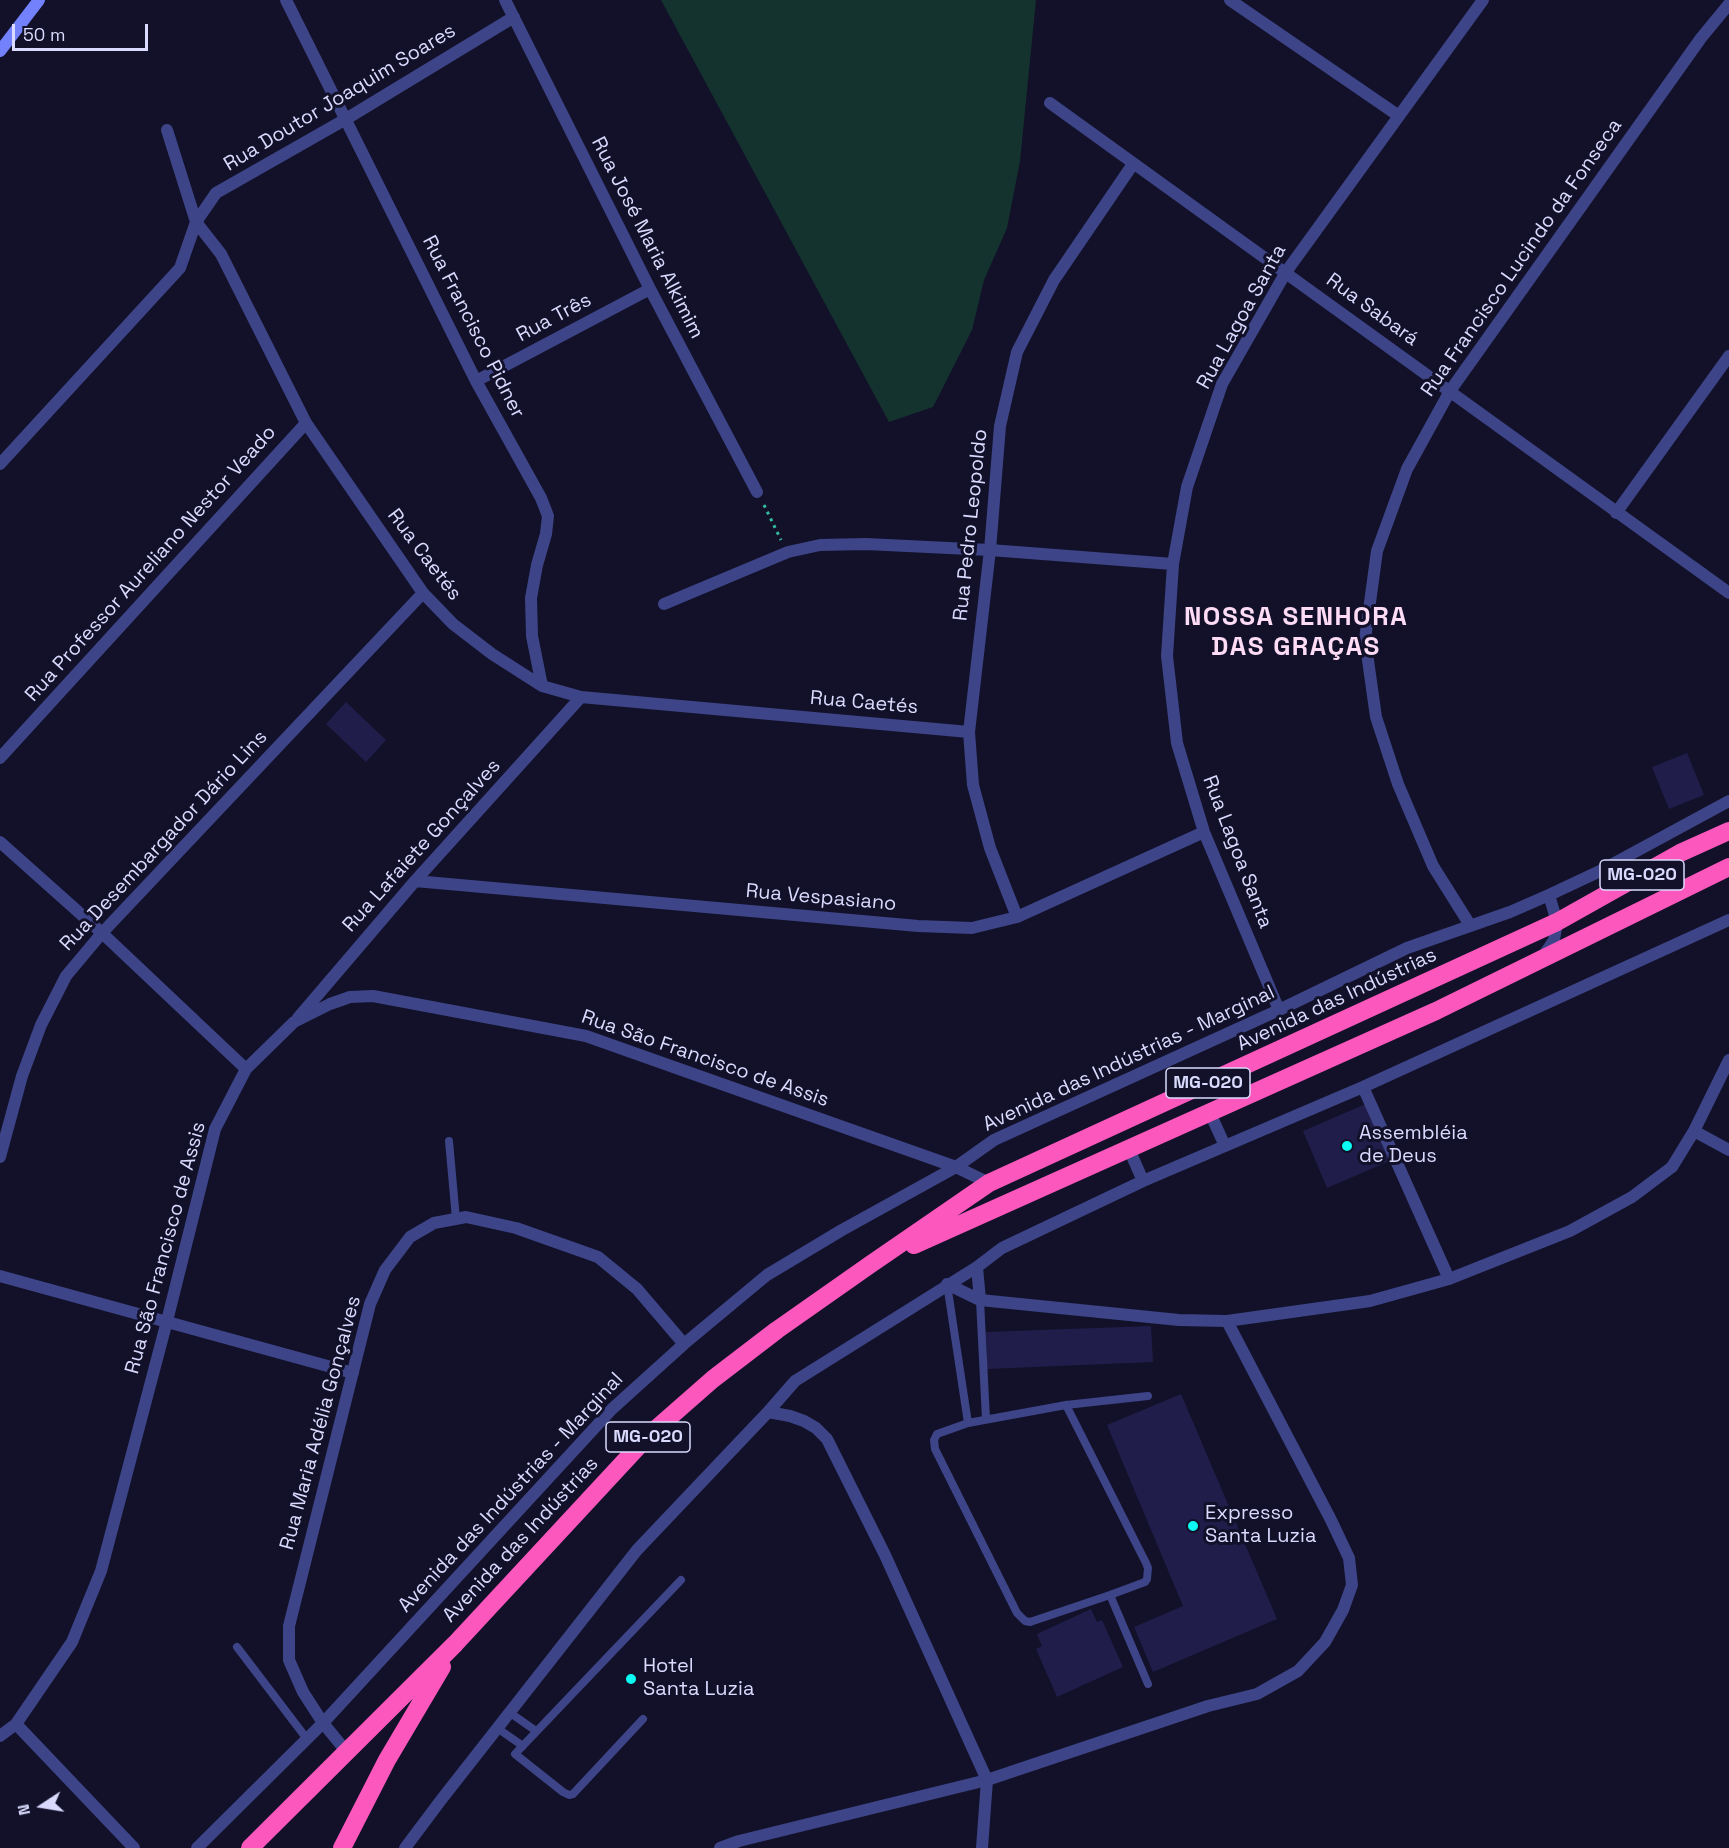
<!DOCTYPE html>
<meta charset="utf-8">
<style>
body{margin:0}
#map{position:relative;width:1729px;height:1848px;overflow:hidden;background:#121129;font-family:"Space Grotesk",sans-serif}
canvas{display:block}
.north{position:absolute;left:12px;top:1776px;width:60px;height:60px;-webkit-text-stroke:4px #121129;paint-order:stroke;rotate:258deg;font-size:16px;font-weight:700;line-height:24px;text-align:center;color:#dadafe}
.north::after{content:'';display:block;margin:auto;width:21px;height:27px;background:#dadafe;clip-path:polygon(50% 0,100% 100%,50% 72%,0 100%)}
.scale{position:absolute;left:12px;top:24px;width:136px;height:27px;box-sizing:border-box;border:3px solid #dadafe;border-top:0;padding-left:8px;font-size:18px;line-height:21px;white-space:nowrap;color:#dadafe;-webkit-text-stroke:4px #121129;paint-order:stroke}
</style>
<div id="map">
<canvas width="1729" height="1848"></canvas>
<div class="north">N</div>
<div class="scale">50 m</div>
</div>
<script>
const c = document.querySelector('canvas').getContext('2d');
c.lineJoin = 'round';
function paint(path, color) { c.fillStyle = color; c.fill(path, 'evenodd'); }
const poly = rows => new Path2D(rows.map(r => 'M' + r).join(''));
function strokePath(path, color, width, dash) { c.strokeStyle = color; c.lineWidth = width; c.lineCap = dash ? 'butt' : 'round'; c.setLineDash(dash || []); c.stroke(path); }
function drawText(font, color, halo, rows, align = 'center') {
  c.font = font + ' "Space Grotesk",sans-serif'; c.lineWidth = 6; c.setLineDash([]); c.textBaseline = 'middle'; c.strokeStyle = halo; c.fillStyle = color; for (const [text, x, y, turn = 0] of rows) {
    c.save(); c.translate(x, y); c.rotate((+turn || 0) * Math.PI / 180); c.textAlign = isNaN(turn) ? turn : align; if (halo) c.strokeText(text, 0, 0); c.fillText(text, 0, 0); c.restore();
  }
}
paint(poly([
 [661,0,1036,0,1020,161,1007,228,984,280,972,330,933,407,889,422]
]), '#14332e');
paint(poly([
 [346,702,386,740,366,762,326,724],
 [1687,753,1704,795,1669,809,1652,767],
 [1368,1103,1392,1160,1327,1188,1303,1131],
 [1151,1326,1153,1362,987,1369,986,1332],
 [1181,1394,1277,1619,1153,1672,1134,1627,1183,1606,1107,1425],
 [1091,1609,1097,1622,1102,1620,1123,1667,1057,1697,1036,1649,1042,1646,1037,1634]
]), '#211d4a');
strokePath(poly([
 [764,505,781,540]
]), '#33baa0', 3, [3, 4.5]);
strokePath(poly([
 [449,1141,456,1219],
 [947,1284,968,1423],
 [980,1300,986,1419],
 [1066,1405,1146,1563,1148,1568,1147,1579,1145,1582,1110,1595,1030,1622,1025,1621,1017,1613,935,1449,934,1440,937,1434,968,1423,1066,1405],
 [1066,1405,1148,1396],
 [1110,1595,1148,1684],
 [237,1647,307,1739],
 [509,1712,536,1731],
 [643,1719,573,1794,569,1795,563,1792,515,1754,681,1580],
 [497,1728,523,1746]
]), '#3d4487', 8);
strokePath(poly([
 [286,0,476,381,541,498,548,516,546,534,537,565,531,598,532,636,542,686],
 [505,0,650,289,757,492],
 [1230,0,1399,116],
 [1050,103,1729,593],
 [167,130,196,222,221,254,306,423,423,593,453,624,492,654,542,686,581,697,969,732],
 [476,381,650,289],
 [0,464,180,268,196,222,216,193,346,119,514,17],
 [1616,513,1729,356],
 [664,604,788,552,820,545,866,544,990,550,1173,564],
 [0,758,306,423],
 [0,842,102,933,246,1069],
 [415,881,918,926,972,928,1017,917,1204,832],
 [1017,917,990,848,973,785,969,732,990,550,1000,426,1017,352,1054,280,1133,164],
 [1470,925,1433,866,1398,784,1376,717,1365,639,1377,551,1407,469,1450,391,1701,38,1729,4],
 [1542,958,1554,940,1557,922,1549,895],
 [1279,1010,1204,832,1177,743,1167,656,1173,564,1187,487,1222,384,1286,272,1483,0],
 [298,1018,415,881,581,697],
 [1363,1087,1449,1279],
 [1210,1113,1225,1146],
 [1694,1131,1729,1150],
 [1129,1149,1143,1181],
 [0,1157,22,1076,41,1025,66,976,102,933,423,593],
 [977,1267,980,1300],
 [0,1276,353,1373],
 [947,1284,980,1300,1179,1320,1227,1321,1370,1301,1449,1279,1570,1231,1632,1197,1672,1167,1694,1131,1729,1060],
 [768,1412,790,1416,804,1421,816,1428,827,1439,885,1555,987,1780,982,1848],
 [16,1724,134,1848],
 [0,1736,16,1724,72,1642,101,1571,167,1321,215,1129,246,1069,294,1022,330,1004,350,997,373,996,586,1036,956,1167,989,1183],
 [346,1751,323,1723,303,1692,289,1660,289,1626,370,1304,385,1270,410,1237,434,1223,466,1217,516,1228,598,1257,637,1289,684,1344],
 [197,1848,323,1723,612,1409,684,1344,767,1275,842,1230,956,1167,994,1140,1279,1010,1407,948,1510,912,1549,895,1598,872,1729,801],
 [405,1848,441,1800,637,1550,768,1412,795,1381,977,1267,1002,1248,1143,1181,1363,1087,1729,920],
 [720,1848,739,1841,987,1780,1208,1706,1257,1694,1298,1671,1325,1642,1343,1610,1352,1585,1349,1558,1331,1520,1227,1321]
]), '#3d4487', 12);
strokePath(poly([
 [0,51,39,0]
]), '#7381fc', 12);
strokePath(poly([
 [914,1245,1436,1011,1729,867],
 [250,1848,455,1644,648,1436,713,1379,777,1330,871,1264,989,1183,1557,922,1680,853,1729,831],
 [342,1848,387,1760,442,1667]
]), '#fc57bc', 18);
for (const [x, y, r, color] of [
 [1347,1146,6,"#0afbf3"],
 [1193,1526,6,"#0afbf3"],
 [631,1679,6,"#0afbf3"]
]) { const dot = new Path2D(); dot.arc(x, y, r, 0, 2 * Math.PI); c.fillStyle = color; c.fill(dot); strokePath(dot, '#121129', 2); }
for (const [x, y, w] of [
 [1642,875,84],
 [1208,1083,84],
 [648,1437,84]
]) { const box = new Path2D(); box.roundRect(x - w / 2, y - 15, w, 30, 4.5); c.fillStyle = '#121129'; c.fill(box); strokePath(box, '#dadafe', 1.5); }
drawText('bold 18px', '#dadafe', null, [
 ["MG-020",1642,875],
 ["MG-020",1208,1083],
 ["MG-020",648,1437]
]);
drawText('20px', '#dadafe', '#121129', [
 ["Rua Doutor Joaquim Soares",340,98,-31],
 ["Rua José Maria Alkimim",647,238,63],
 ["Rua Francisco Lucindo da Fonseca",1522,258,-55],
 ["Rua Sabará",1372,310,36],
 ["Rua Lagoa Santa",1242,317,-61],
 ["Rua Três",554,318,-28],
 ["Rua Francisco Pidner",473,327,63],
 ["Rua Pedro Leopoldo",971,525,-84],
 ["Rua Caetés",424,555,53],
 ["Rua Professor Aureliano Nestor Veado",151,564,-48],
 ["Rua Caetés",864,703,5],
 ["Rua Desembargador Dário Lins",164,841,-47],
 ["Rua Lafaiete Gonçalves",422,846,-48],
 ["Rua Lagoa Santa",1237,852,69],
 ["Rua Vespasiano",821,898,5],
 ["Avenida das Indústrias",1337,1000,-25],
 ["Rua São Francisco de Assis",705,1059,19],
 ["Avenida das Indústrias - Marginal",1129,1059,-25],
 ["Rua São Francisco de Assis",166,1248,-75],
 ["Rua Maria Adélia Gonçalves",321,1423,-75],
 ["Avenida das Indústrias - Marginal",511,1493,-47],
 ["Avenida das Indústrias",521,1540,-47]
]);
drawText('20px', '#dadafe', '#121129', [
 ["Assembléia",1359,1134],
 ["de Deus",1359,1157],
 ["Expresso",1205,1514],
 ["Santa Luzia",1205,1537],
 ["Hotel",643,1667],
 ["Santa Luzia",643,1690]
], 'left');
c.letterSpacing = '1.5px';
drawText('bold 26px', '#fedcf6', '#121129', [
 ["NOSSA SENHORA",1296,618],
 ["DAS GRAÇAS",1296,648]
]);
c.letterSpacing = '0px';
</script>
